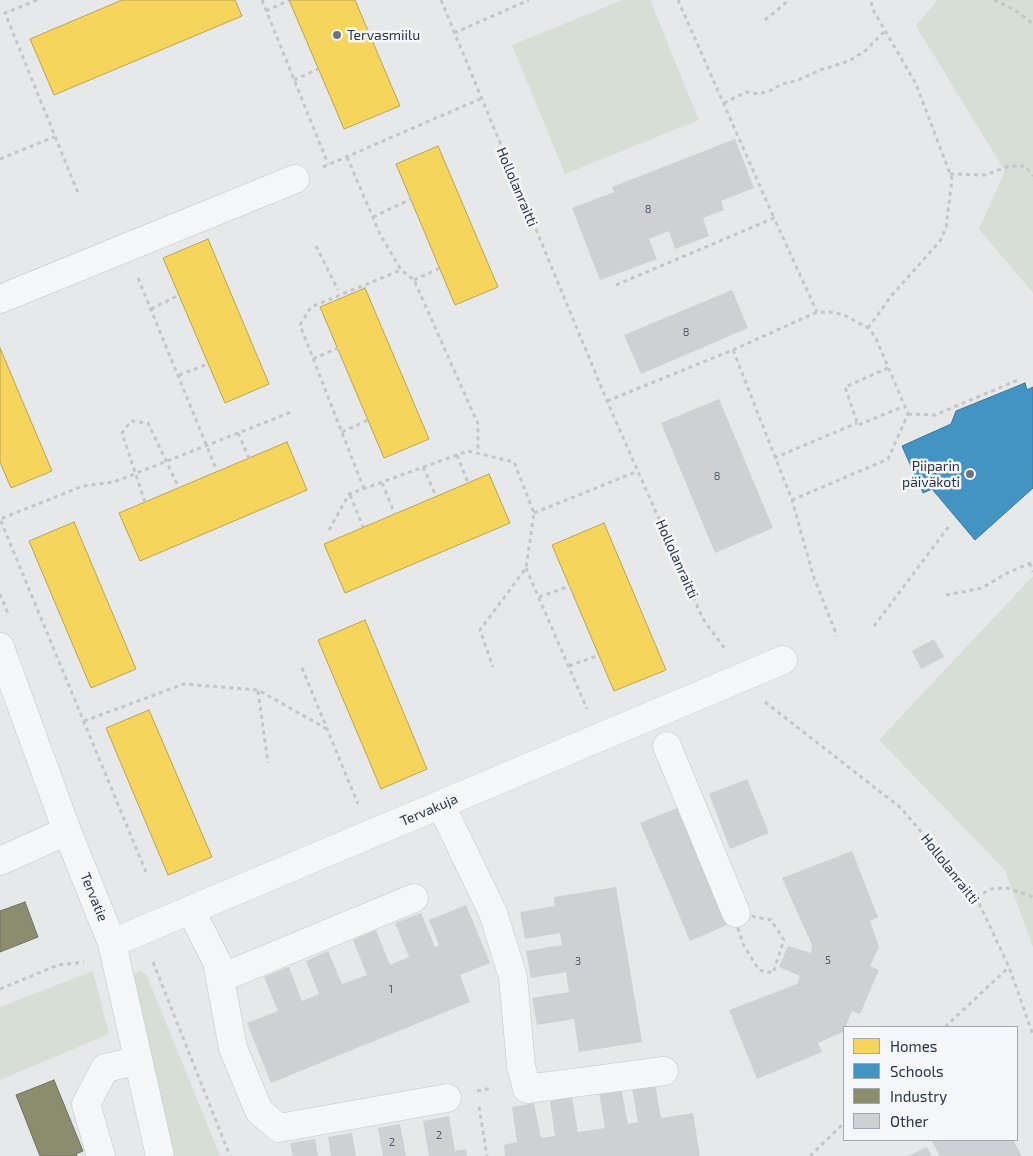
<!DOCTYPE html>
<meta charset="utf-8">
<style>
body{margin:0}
#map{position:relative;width:1033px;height:1156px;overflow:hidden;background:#e6e8ea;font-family:"Exo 2",sans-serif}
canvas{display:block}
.legend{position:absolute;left:843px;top:1026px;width:175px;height:115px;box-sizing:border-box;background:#f4f6f9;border:1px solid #a4a8b1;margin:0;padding:6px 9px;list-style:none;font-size:15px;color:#2b3445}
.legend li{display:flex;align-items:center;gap:10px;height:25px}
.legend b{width:25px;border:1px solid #a4a8b1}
</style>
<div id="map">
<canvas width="1033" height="1156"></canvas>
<ul class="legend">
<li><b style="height:14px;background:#f6d55c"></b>Homes</li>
<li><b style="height:14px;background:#4393c3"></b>Schools</li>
<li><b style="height:14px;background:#8c8c6e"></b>Industry</li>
<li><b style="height:14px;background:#ced0d3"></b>Other</li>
</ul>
</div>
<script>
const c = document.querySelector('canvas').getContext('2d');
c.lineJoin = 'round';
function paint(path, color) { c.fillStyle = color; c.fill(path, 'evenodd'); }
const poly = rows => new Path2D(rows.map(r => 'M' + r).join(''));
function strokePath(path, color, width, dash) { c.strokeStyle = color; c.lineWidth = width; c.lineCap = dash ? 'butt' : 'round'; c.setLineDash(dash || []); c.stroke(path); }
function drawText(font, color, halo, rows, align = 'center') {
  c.font = font + ' "Exo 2",sans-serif'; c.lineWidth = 5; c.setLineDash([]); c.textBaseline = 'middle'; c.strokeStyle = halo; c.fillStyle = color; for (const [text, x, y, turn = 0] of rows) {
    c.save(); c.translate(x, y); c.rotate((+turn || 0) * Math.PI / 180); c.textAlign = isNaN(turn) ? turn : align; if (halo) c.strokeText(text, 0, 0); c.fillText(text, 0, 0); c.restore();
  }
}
paint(poly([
 [623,0,650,0,699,120,565,174,512,45],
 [937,0,1033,0,1033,293,979,229,1005,171,916,26],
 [1033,576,1033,947,1005,870,879,740],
 [93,971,109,1034,0,1080,0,1007],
 [141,971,147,976,220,1156,174,1156,134,987,134,975]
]), '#d6ded6');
const homes = poly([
 [122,0,235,0,242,16,54,95,30,39,122,0],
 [289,0,355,0,400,106,344,129,289,0],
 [438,146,498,287,455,305,396,164,438,146],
 [208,239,269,384,225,403,163,258,208,239],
 [365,288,429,439,384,458,320,307,365,288],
 [0,348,52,471,11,488,0,462,0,348],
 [287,442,307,490,140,561,119,513,287,442],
 [489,474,510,523,345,593,324,544,489,474],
 [74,522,136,669,91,688,29,541,74,522],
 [604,523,666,670,614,691,552,545,604,523],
 [365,620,427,769,381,789,318,640,365,620],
 [149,710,212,857,168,875,106,728,149,710]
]);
paint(homes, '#f6d55c');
strokePath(homes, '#b9a555', 1);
const schools = poly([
 [1025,383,1027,390,1033,387,1033,488,975,540,932,489,923,493,902,446,951,424,956,411,1025,383]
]);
paint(schools, '#4393c3');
strokePath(schools, '#3c769d', 1);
const industry = poly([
 [25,902,38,937,0,952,0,911,25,902],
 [54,1080,83,1151,76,1154,77,1156,40,1156,16,1095,54,1080]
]);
paint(industry, '#8c8c6e');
strokePath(industry, '#6f7262', 1);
paint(poly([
 [735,139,754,188,721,201,724,210,703,218,709,236,675,249,669,231,649,239,657,259,600,280,572,208,614,192,612,187],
 [732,290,748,328,641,374,624,335],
 [719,399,773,528,715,553,661,423],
 [934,639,944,657,921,669,912,651],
 [747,779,769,833,730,849,709,794],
 [677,808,727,925,690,941,640,823],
 [852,851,878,917,870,921,879,947,870,966,879,970,860,1014,852,1011,843,1032,818,1043,822,1052,757,1079,729,1010,797,984,800,976,779,967,788,946,811,953,812,945,782,878],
 [616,887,642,1042,579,1052,574,1019,537,1025,532,998,569,992,566,972,531,978,526,951,562,945,560,933,525,939,520,912,555,906,554,897],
 [466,905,490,963,460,975,470,1002,271,1083,247,1023,278,1011,264,977,289,967,302,1001,319,994,306,961,328,951,342,984,367,975,353,940,376,930,390,965,409,957,395,923,421,913,435,947,439,945,429,920],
 [655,1084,661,1118,693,1113,700,1156,505,1156,504,1145,517,1142,512,1107,534,1103,541,1138,555,1136,550,1101,572,1097,578,1132,605,1128,599,1092,621,1088,628,1124,638,1122,632,1088],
 [449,1116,455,1151,466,1149,467,1156,429,1156,423,1121],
 [400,1124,406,1156,383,1156,378,1128],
 [352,1133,356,1156,331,1156,328,1137],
 [315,1139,318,1156,293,1156,290,1143],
 [931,1140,1013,1140,1022,1156,940,1156],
 [927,1147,932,1156,908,1156]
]), '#ced0d3');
const minor = poly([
 [0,299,295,179],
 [0,647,67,831,112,943,160,1156],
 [667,746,736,913],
 [441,805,493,913,513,977,521,1066,527,1089,664,1071],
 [0,861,67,831],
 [191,911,217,962,233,1048,259,1111,279,1128,447,1098],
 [112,943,783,660],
 [221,978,414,898],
 [101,1156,86,1104,105,1068,137,1061]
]);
strokePath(minor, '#c4c6c8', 29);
strokePath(poly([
 [37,0,5,13,78,193],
 [262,0,328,164],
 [441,0,607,401,703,619,725,649],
 [678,0,774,218],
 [994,0,1015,10,1033,24],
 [266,11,289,0],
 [765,20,789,0],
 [454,33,529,0],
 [294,80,318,69],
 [724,103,746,92,758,94,772,90,781,84,796,81,820,70,849,61,865,51,885,31],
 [347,157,380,234,401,270,414,280,478,424,478,453],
 [0,159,54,137],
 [323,167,480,99],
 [950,174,985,175,1009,166,1025,166,1033,176],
 [373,217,411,199],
 [316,246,338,290],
 [138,278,217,471],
 [414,280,440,268],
 [616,285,774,218,817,312],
 [151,309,179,295],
 [868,328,892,295,940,241,946,228,952,179,916,84,872,8,871,0],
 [733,350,817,312,830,312,844,315,868,328,875,336,908,414,888,459,792,500],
 [313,359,338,348],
 [888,368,845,387,858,425,905,406],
 [179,375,208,364],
 [607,401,733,350,792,500,813,575,837,636],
 [908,414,935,415,1018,380],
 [342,432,368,420],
 [238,433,249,458],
 [457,455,468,483],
 [774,458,857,423],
 [423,467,436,496],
 [382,483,395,514],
 [364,489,300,325,311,307,401,270],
 [350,495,363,527],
 [145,502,122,433,131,421,148,423,179,488],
 [534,513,638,471],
 [329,530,349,494,468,451,514,462,534,513,526,568,480,630,493,667],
 [1030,563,1033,572],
 [526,568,587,709],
 [0,594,9,616],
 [946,595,982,588,1007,573,1033,562],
 [539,597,570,586],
 [874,626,949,526],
 [569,666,599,655],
 [302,668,358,804],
 [258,691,268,763],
 [765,702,901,808,976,897,1009,967,1033,1035],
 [84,721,184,684,258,690,327,729],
 [146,872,0,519,83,486,114,482,294,411],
 [976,897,991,889,1008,888,1033,897],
 [736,913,771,920,784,940,773,973,759,970,744,946,737,926,736,913],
 [153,962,230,1156],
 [0,989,58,965,84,962],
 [945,1027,1009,967],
 [477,1091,493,1088],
 [479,1107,487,1156],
 [810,1156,844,1123]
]), '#c5c6ca', 3, [4, 4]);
strokePath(minor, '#f5f6f7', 28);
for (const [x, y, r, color] of [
 [337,35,5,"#6c737f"],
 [970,474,5,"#6c737f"]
]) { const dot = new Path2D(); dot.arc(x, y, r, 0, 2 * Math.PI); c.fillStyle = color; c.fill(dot); strokePath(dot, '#f4f6f9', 2); }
drawText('11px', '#545c69', null, [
 ["8",648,209],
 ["8",686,332],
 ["8",717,476],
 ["5",828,960],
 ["3",578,961],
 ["1",391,989],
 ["2",439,1135],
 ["2",392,1142]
]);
drawText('14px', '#2b3445', '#f4f6f9', [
 ["Tervasmiilu",347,35],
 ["Piiparin",960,466,"right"],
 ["päiväkoti",960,482,"right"]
], 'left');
drawText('14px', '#2b3445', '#f4f6f9', [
 ["Hollolanraitti",517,187,67],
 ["Hollolanraitti",677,559,66],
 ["Tervakuja",429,810,-23],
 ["Hollolanraitti",950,869,52],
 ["Tervatie",94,897,68]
]);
</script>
